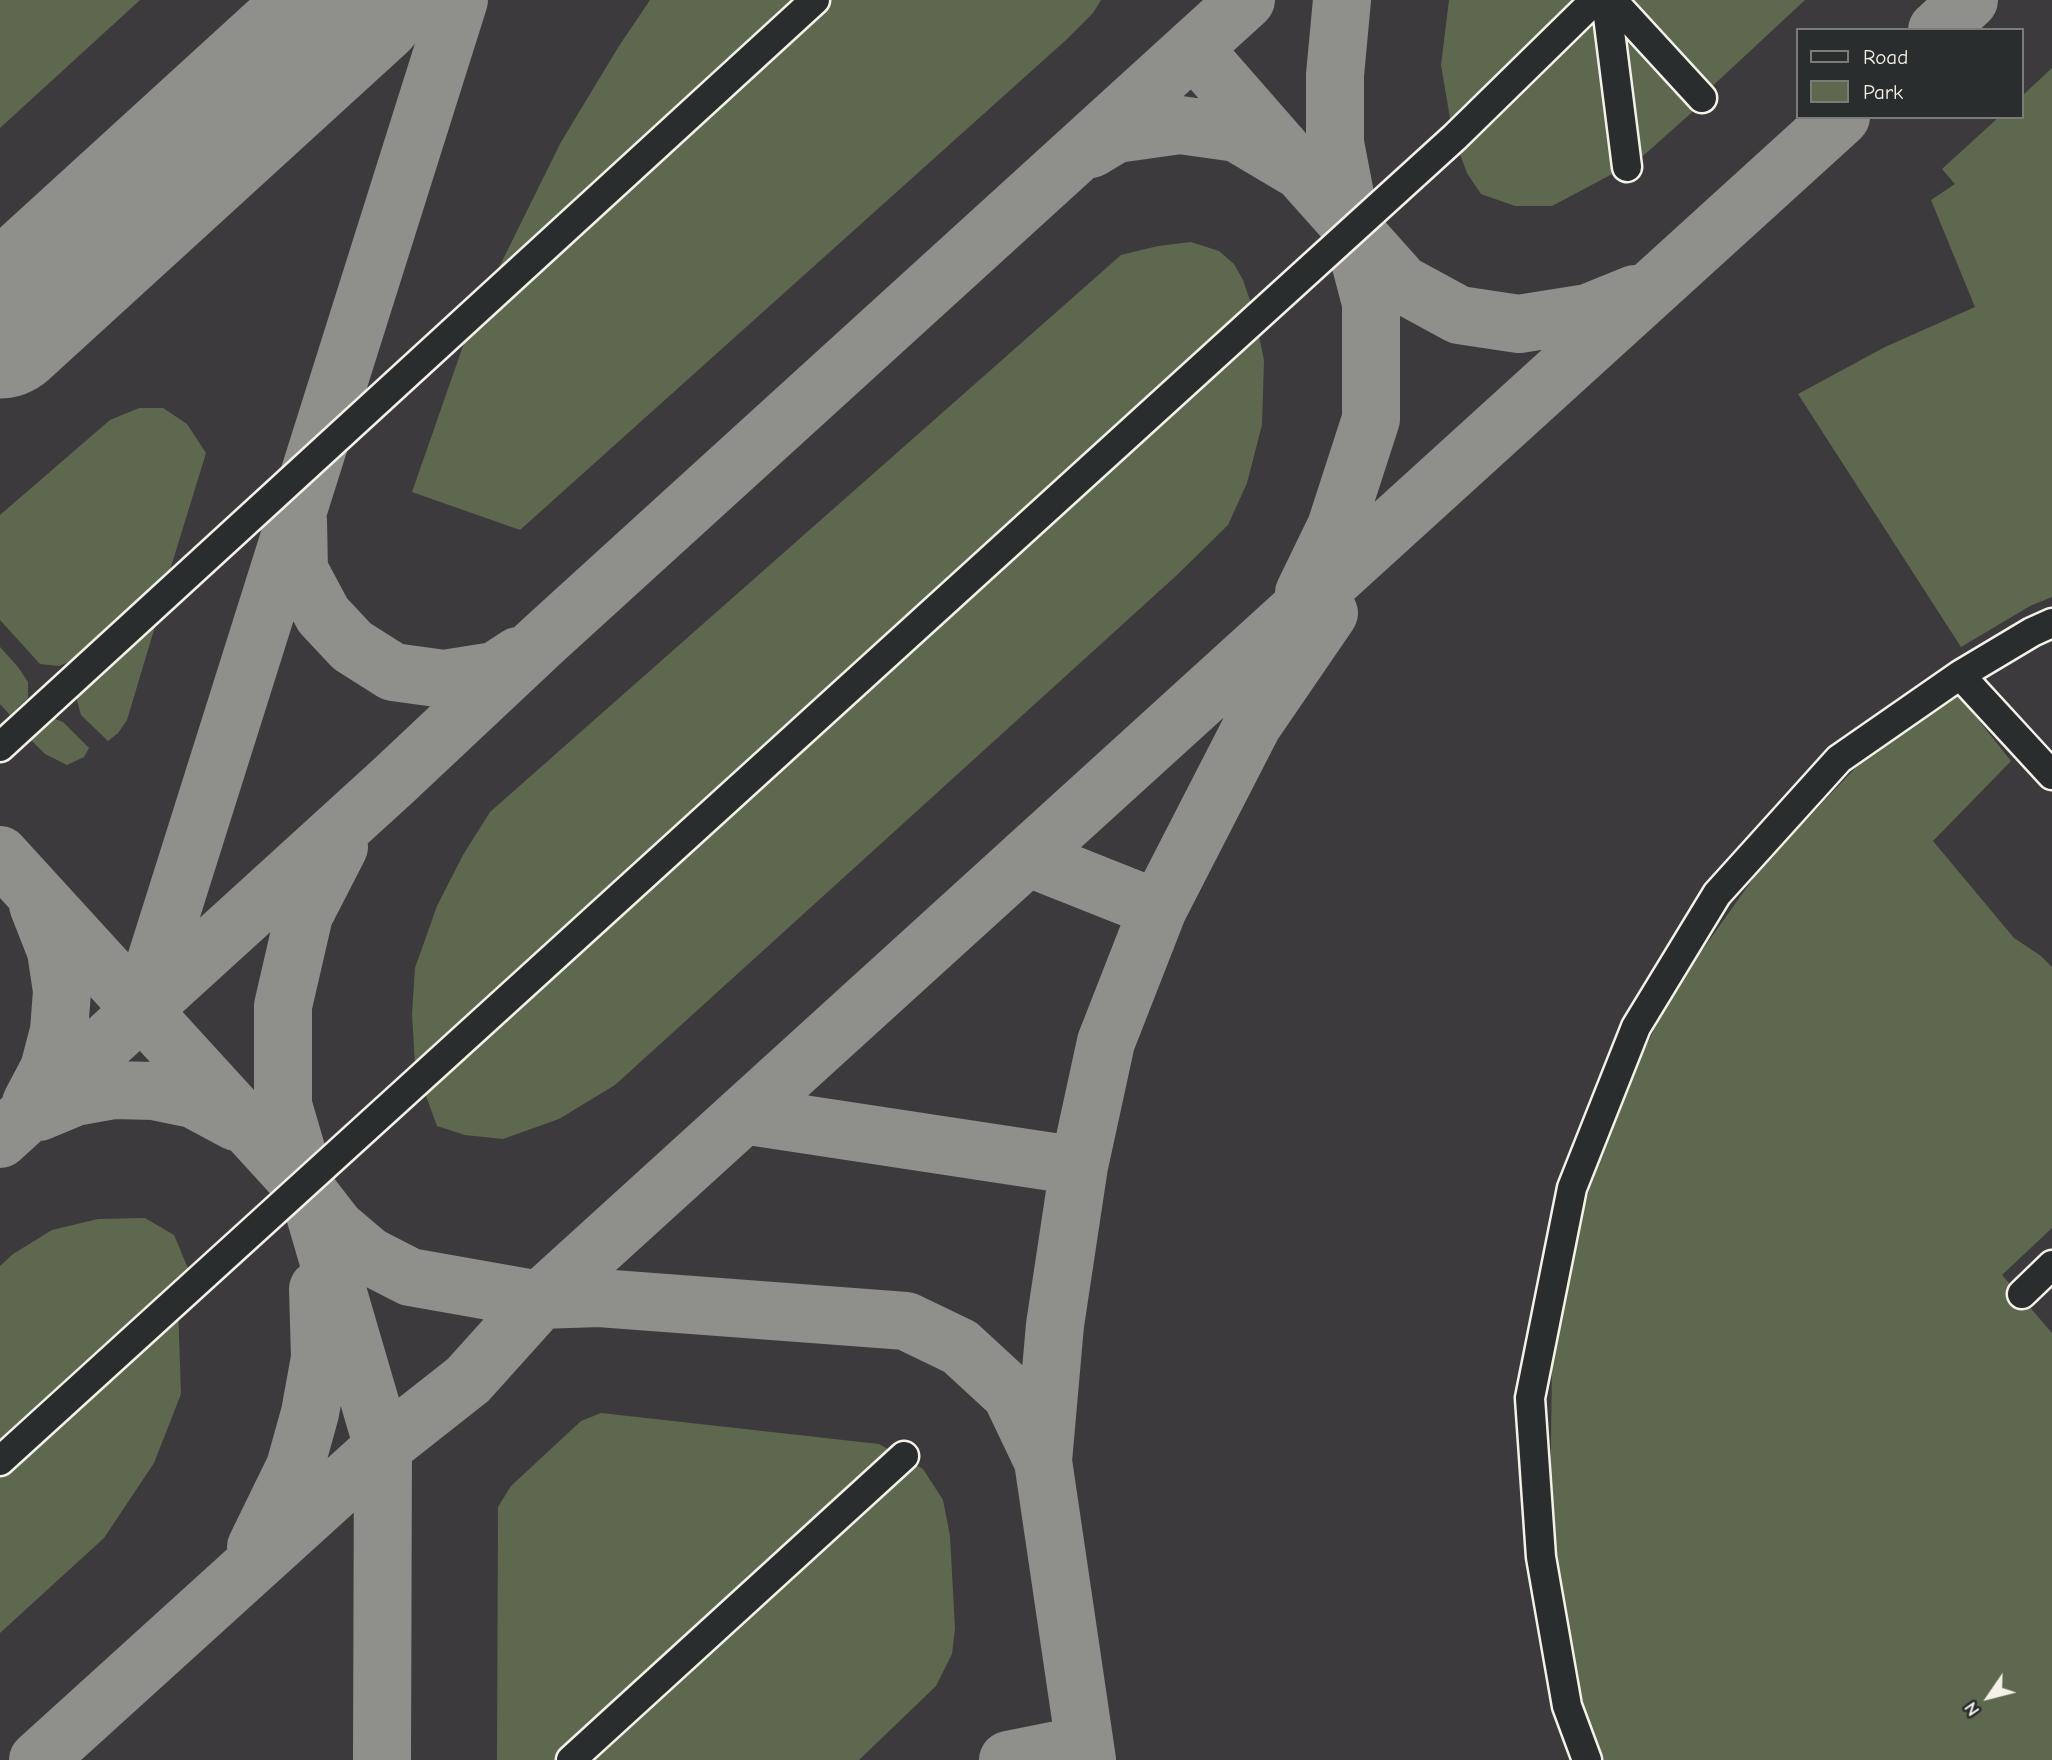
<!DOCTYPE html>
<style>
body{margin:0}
#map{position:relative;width:2052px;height:1760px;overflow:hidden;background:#2a2d2e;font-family:"Comic Neue",sans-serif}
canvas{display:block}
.legend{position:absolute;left:1796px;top:28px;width:228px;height:91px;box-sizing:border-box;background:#2a2d2e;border:2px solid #7b7b78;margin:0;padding:9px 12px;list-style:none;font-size:21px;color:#f4f1e8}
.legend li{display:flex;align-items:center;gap:14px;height:35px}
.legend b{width:35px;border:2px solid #7b7b78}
.north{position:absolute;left:1954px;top:1662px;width:70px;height:70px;-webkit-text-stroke:5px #2a2d2e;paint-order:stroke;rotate:235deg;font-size:19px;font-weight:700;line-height:28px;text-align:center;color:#f4f1e8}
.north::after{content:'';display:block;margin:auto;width:24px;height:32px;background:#f4f1e8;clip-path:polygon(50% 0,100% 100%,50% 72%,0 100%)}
</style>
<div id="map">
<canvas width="2052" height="1760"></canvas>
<ul class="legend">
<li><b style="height:9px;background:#2a2d2e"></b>Road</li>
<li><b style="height:19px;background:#5e684f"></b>Park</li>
</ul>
<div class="north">N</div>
</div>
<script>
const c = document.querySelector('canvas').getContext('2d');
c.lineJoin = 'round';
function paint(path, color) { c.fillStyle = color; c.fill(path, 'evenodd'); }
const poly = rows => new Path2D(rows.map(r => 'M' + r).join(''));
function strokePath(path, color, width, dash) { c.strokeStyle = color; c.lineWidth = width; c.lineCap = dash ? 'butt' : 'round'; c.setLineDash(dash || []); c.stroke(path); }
paint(poly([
 [0,0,2052,0,2052,1760,0,1760],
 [1798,30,2022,30,2022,117,1798,117]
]), '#3d3a3e');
paint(poly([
 [0,0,140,0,0,128],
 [650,0,1101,0,1093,13,1066,40,520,530,412,492,470,326,561,142,619,46],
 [1449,0,1576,0,1451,124,1441,65],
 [1629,0,1805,0,1705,93],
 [1616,14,1699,106,1634,164],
 [1593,17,1599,24,1616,172,1552,206,1515,206,1481,194,1467,173,1458,149],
 [2052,68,2052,597,2030,606,1961,647,1798,394,1885,347,1975,307,1931,200,1955,184,1942,169,1999,117,2022,117,2022,96],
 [1191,242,1219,251,1234,264,1243,280,1254,312,415,1065,412,1014,415,968,437,906,463,855,490,812,1121,255,1158,246],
 [1257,327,1264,360,1262,425,1247,483,1228,525,1177,575,615,1085,559,1119,503,1139,465,1135,437,1126,422,1085],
 [139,408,163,408,187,424,206,453,170,570,71,661,59,666,40,664,0,620,0,515,110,420],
 [159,613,127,720,118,733,108,741,81,715,77,700,81,684],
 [0,647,18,667,28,682,28,698,10,715,0,704],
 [1954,689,2011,761,1933,841,2014,938,2041,956,2052,967,2052,1228,2002,1275,2052,1333,2052,1760,1601,1760,1582,1716,1550,1522,1552,1358,1576,1234,1609,1124,1671,994,1762,866,1863,760],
 [50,717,63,722,89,748,84,757,67,765,45,754,25,734],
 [145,1218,174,1235,192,1278,0,1451,0,1266,13,1254,52,1230,98,1219],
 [178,1306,181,1394,154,1463,104,1538,0,1633,0,1468],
 [601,1413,879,1444,923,1469,943,1500,950,1536,955,1628,952,1654,936,1686,859,1760,497,1760,498,1507,511,1486,581,1421]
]), '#5e684f');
strokePath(poly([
 [1937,30,1969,0],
 [1193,48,1283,151],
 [1091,149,1116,134,1180,125,1237,133,1301,171,1402,284,1459,315,1519,324,1588,313,1635,294],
 [298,520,299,570,323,615,352,646,393,672,444,679,495,671,518,656],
 [1304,593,1336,527,1371,419,1371,303,1352,231,1335,143,1335,75,1342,0],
 [339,847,304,915,283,1006,283,1105,383,1447,382,1760],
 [0,855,308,1192,336,1228,369,1256,410,1277,540,1300,599,1298,906,1321,960,1347,1011,1394,1043,1461],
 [1027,857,1158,909],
 [141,1008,459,0],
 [31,1103,49,1069,59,1031,62,991,56,951,38,905],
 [39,1112,75,1097,114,1090,154,1091,193,1099,236,1122],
 [743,1115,1079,1166],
 [0,1139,392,782,542,641,1246,0],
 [256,1547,295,1467,310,1413,320,1358,318,1289],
 [38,1760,383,1447,468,1380,540,1300,1841,117],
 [1008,1760,1083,1745,1085,1760],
 [1087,1760,1043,1461,1055,1325,1079,1166,1106,1042,1158,909,1253,724,1329,613]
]), '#8f8f8b', 58);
strokePath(poly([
 [0,326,357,0]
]), '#8f8f8b', 145);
const minor = poly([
 [1606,0,1627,167],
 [1612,0,1702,98],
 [2052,623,2032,632,1960,675,2052,775],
 [0,747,815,0],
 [2022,1294,2052,1265],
 [0,1461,1455,137,1595,0],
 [571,1760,904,1456],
 [1587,1760,1567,1706,1541,1557,1530,1398,1572,1188,1636,1027,1717,894,1839,759,1960,675]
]);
strokePath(minor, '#f4f1e8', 33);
strokePath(minor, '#2a2d2e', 28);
</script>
